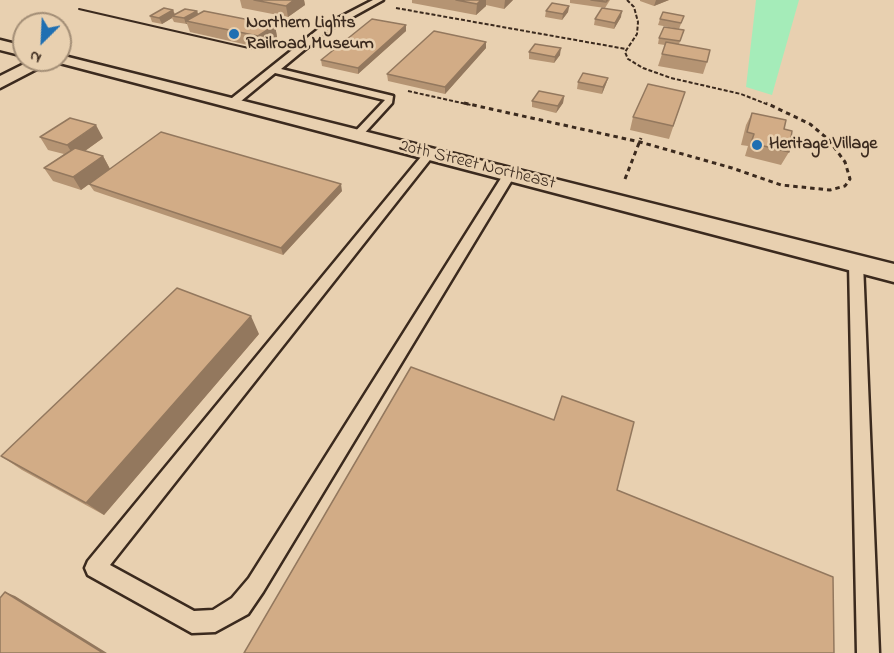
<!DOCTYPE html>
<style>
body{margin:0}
#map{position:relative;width:894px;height:653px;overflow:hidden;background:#e8d0b0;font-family:"Indie Flower",sans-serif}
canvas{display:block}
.north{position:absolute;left:12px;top:12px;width:60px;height:60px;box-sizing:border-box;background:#e8d0b0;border:2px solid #a38e76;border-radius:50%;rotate:204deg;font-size:16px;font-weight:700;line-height:24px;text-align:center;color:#3b2a1e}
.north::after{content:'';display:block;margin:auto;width:21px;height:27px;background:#1f6fb2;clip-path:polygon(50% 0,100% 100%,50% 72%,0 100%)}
</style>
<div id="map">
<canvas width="894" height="653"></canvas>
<div class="north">N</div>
</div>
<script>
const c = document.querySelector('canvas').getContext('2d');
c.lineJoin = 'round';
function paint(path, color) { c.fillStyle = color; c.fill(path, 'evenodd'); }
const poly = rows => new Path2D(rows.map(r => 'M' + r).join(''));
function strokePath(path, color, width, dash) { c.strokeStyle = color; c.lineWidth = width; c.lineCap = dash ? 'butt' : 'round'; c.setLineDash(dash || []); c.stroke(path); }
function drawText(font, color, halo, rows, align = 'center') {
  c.font = font + ' "Indie Flower",sans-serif'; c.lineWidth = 5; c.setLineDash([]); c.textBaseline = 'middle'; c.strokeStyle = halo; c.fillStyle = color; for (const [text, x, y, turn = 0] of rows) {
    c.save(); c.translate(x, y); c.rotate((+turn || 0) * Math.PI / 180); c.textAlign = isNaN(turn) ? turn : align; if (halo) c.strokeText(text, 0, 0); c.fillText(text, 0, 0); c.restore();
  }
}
paint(poly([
 [756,0,799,0,772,95,746,87]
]), '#a5ecb9');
const lane = poly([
 [373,0,383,0,327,31,281,69,393,96,392,103,360,138,356,139,351,136,385,100,275,73,235,106,227,106,227,102,321,27,373,0],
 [429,151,435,154,433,156,110,565,194,611,213,610,232,598,249,578,503,175,509,172,513,173,515,175,263,592,248,614,215,632,192,633,88,575,85,568,88,561,425,152,429,151],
 [856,258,863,263,879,653,857,653,849,263,856,258]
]);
const street = poly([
 [0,40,24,46,24,56,0,50,0,40],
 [60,55,894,264,894,282,52,61,0,88,0,76,32,60,60,60,60,55]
]);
strokePath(lane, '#3b2a1e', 5);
strokePath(street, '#3b2a1e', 5);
strokePath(poly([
 [627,0,634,7,638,22,637,34,625,52,628,59,643,68,671,78,741,94,769,105],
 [396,8,626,49],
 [408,91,471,105]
]), '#3b2a1e', 2, [4, 2]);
strokePath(poly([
 [464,103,640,142,732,168,781,185,830,190,845,186,850,179,845,162,829,140,810,124,766,103],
 [625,179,641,138]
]), '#3b2a1e', 3, [4.5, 4]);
paint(lane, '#e8d0b0');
paint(street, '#e8d0b0');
strokePath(poly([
 [79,9,253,49]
]), '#3b2a1e', 2);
paint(poly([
 [240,0,304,0,305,5,288,17,242,8],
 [412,0,513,0,504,9,486,5,486,6,476,15,412,3],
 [570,0,610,0,605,8,570,3],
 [640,0,669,0,654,6,640,1],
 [569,6,568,12,562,20,545,17,546,11],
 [173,10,175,14,197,11,198,14,275,25,277,37,261,48,190,32,187,24,174,22,172,18,162,24,152,22,150,16],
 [684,16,679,29,658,25,660,19],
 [621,17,614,29,594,25,595,19],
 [406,25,406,31,358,74,322,66,321,60],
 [684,30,679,44,707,62,703,74,658,66,665,45,658,44,659,38],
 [486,42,486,48,445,94,388,81,387,74],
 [529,52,560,55,554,63,529,59],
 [608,78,606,84,602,94,577,89,578,82],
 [685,92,669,139,630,130,633,117],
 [564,96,563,103,556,113,532,107,532,101],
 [752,113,784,129,789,152,781,165,745,156,748,146,741,145,746,125],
 [40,137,103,138,85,151,103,156,110,169,342,191,283,255,94,191,89,184,81,190,53,181,44,168,64,154,48,150],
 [259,334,104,515,22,470,1,456]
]), '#b59473');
paint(poly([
 [294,0,304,0,305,5,288,17,286,6],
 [481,0,486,0,486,6,476,15,477,4],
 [505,0,513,0,504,9],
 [656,0,669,0,654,6],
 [569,6,568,12,562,20,563,14],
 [173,10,175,16,172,16,172,18,162,24,159,18],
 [197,11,199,17,186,21,187,24,186,24,184,18],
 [622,11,621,17,614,29,615,23],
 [275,25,277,37,261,48,258,36],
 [406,25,406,31,358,74,358,68],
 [486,42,486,48,445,94,445,87],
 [561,48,560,55,554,63,555,57],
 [608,78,606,84,602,94,603,87],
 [564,96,563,103,556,113,558,106],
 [96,125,103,138,75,158,67,145],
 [103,156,110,169,81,190,73,177],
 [341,184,342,191,283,255,281,248],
 [251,316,259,334,104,515,86,503],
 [5,592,15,596,107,653,103,653]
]), '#93785e');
const building = poly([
 [254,0,294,0,286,6,254,0],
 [456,0,481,0,477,4,456,0],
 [591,0,608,0,606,2,591,0],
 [552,3,569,6,563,14,546,11,552,3],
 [164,8,173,10,159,18,150,16,164,8],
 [602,8,622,11,615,23,595,19,602,8],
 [185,9,197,11,184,18,172,16,185,9],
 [204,11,275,25,258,36,186,21,204,11],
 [663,12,684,16,681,23,660,19,663,12],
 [372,19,406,25,358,68,321,60,372,19],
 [664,27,684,30,680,41,659,38,664,27],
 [434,31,486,42,445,87,387,74,434,31],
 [666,42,710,50,707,62,662,54,666,42],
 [535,44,561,48,555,57,529,52,535,44],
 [583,73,608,78,603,87,578,82,583,73],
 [648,84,685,92,673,126,633,117,648,84],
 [539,91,564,96,558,106,532,101,539,91],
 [752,113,786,120,784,129,792,131,789,152,751,143,754,134,747,132,752,113],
 [70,118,96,125,67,145,40,137,70,118],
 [161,132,341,184,281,248,89,184,161,132],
 [75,148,103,156,73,177,44,168,75,148],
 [177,288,251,316,86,503,1,456,177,288],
 [411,367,554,420,562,396,634,422,617,490,833,577,834,653,244,653,411,367],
 [5,592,103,653,0,653,0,598,5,592]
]);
paint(building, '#d2ac86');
strokePath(building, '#93785e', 1.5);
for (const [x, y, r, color] of [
 [234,34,6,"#1f6fb2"],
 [757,145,6,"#1f6fb2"]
]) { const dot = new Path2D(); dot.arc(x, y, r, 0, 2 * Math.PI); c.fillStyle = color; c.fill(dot); strokePath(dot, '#e8d0b0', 2); }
drawText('bold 18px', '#3b2a1e', '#e8d0b0', [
 ["Northern Lights",246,24],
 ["Railroad Museum",246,45],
 ["Heritage Village",769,145]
], 'left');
drawText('18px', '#3b2a1e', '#e8d0b0', [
 ["20th Street Northeast",477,166,14]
]);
</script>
